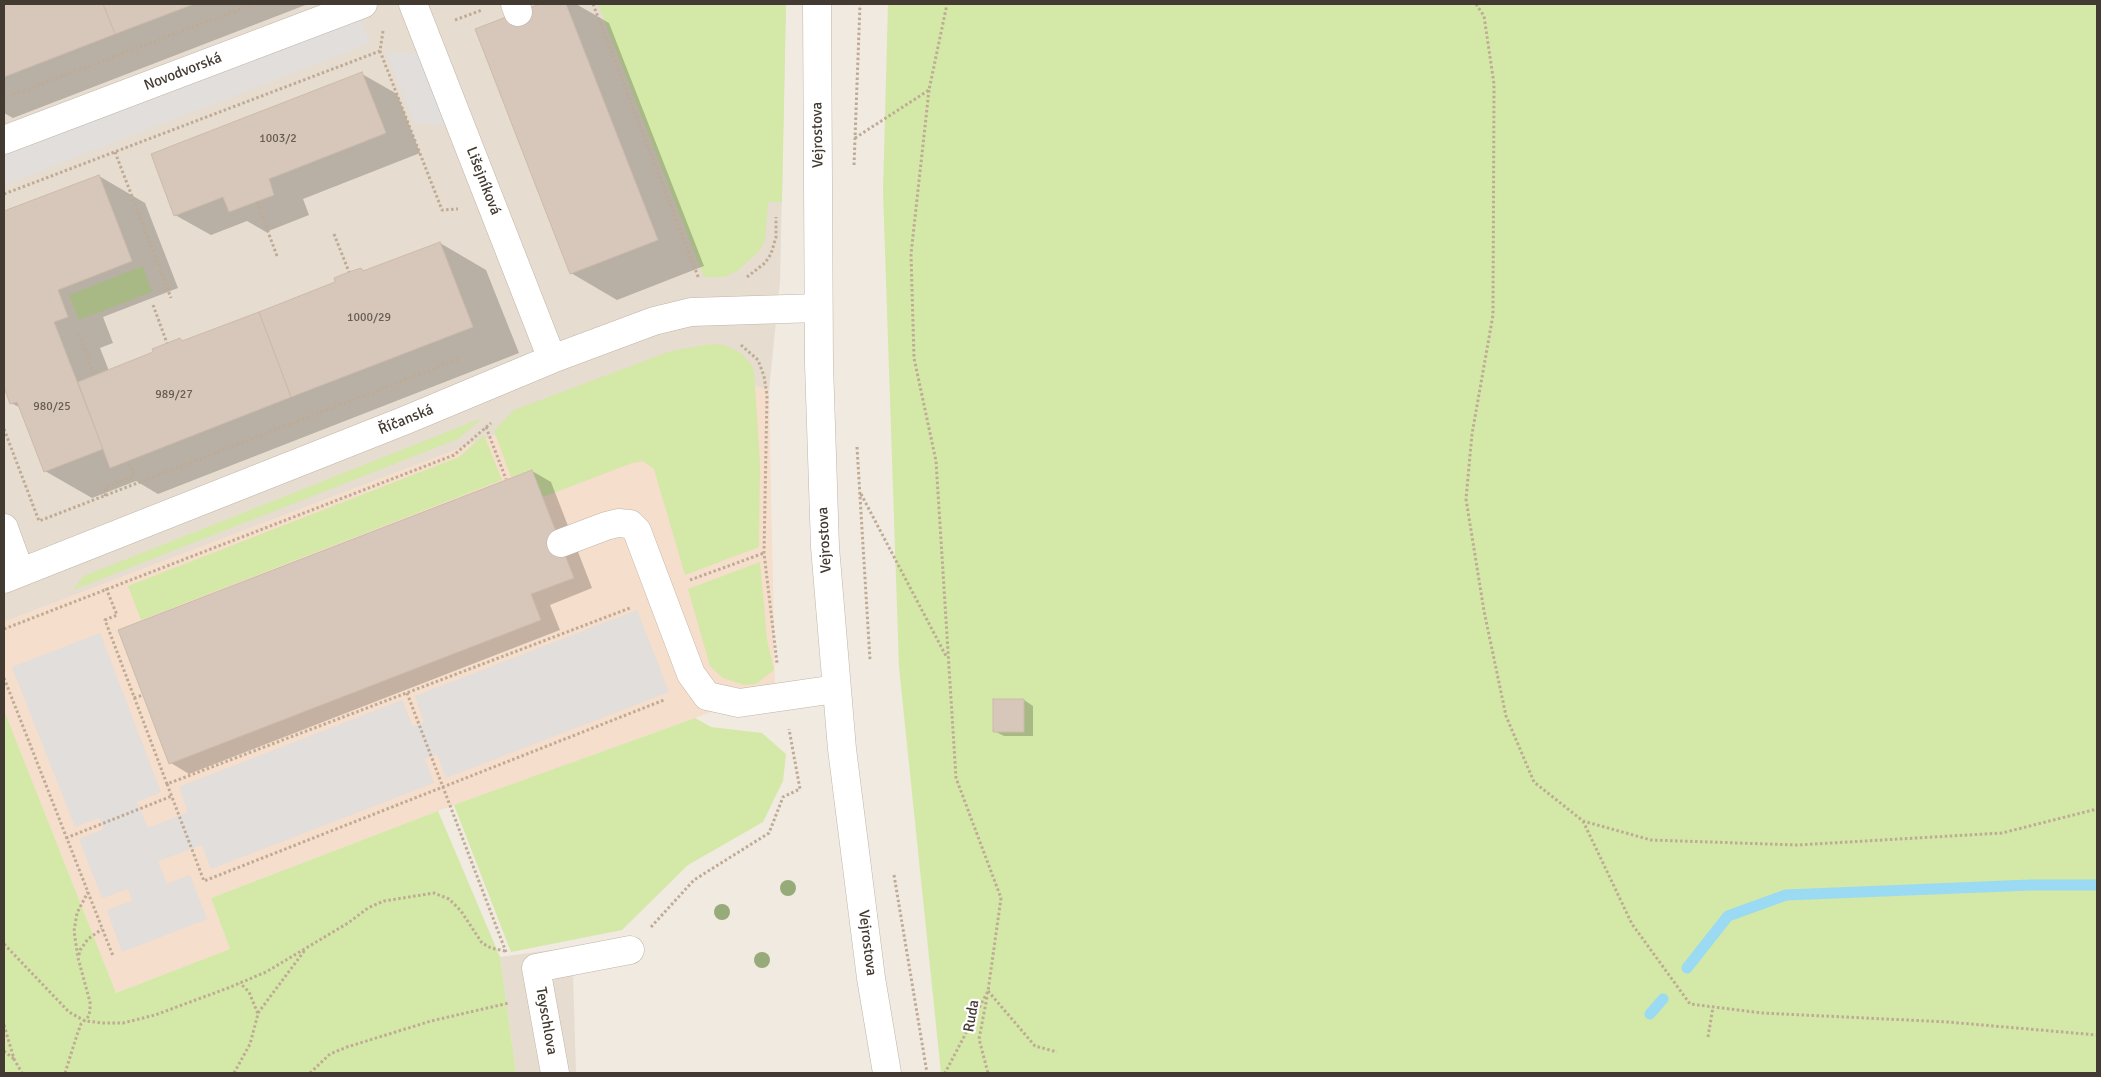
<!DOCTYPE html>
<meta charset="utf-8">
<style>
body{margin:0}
#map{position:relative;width:2101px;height:1077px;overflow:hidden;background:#f1eae1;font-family:Signika,sans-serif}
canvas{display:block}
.frame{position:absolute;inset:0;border:5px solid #433a32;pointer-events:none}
</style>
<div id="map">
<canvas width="2101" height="1077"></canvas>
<div class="frame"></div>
</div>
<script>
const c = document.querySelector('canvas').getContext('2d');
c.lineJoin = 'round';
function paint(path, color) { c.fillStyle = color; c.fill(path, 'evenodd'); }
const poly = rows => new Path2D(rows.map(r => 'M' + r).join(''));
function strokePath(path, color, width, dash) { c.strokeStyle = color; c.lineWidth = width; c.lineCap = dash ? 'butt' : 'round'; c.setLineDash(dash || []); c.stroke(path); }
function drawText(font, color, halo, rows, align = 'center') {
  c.font = font + ' Signika,sans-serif'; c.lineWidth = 4.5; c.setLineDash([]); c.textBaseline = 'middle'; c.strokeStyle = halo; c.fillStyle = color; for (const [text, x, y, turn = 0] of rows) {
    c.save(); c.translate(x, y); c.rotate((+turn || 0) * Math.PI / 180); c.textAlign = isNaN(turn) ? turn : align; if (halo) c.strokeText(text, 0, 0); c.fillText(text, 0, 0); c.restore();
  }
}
paint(poly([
 [4,4,786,4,780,281,769,390,676,366,4,622],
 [566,948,573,974,576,1073,516,1073,500,957]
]), '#e6dccf');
paint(poly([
 [676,366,769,390,775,689,438,811,211,898,230,949,116,993,4,710,4,622]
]), '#f5decb');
paint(poly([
 [598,4,786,4,782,202,768,202,765,240,759,251,737,271,724,277,704,277],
 [888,4,2097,4,2097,1073,941,1073,899,667,883,192],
 [143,266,152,292,79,320,69,295],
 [712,344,724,345,741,353,751,364,754,371,760,463,759,547,685,575,654,469,643,461,632,463,543,497,532,470,511,477,494,431,514,410,671,351],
 [482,418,458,439,73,590,84,576],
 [484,435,502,480,141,620,128,586,459,457],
 [760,562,767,640,774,670,756,684,744,685,723,678,710,666,688,589],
 [4,710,116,993,230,949,211,898,438,811,500,957,516,1073,4,1073],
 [695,718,711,727,762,733,786,754,783,781,763,822,688,865,622,930,511,952,454,805]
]), '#d4e8a8');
paint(poly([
 [360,17,370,43,4,185,4,155],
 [386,52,418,54,446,126,414,123],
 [637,610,669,692,446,778,437,754,425,759,434,783,211,869,202,845,158,861,167,884,190,875,207,919,122,952,107,910,132,901,128,889,102,898,79,839,104,829,99,818,75,827,12,667,100,633,161,792,137,802,148,828,188,812,179,787,402,700,413,727,424,722,415,696]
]), '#e1dedb');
paint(poly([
 [4,4,308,4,13,118,4,113],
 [543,4,576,4,609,23,704,266,617,300,571,273,476,30],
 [362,74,397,94,420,153,303,199,309,215,266,232,247,221,211,235,175,215],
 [99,176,145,203,178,288,103,317,113,343,100,348,109,371,155,353,180,339,184,342,337,283,361,269,366,272,440,243,486,270,519,353,158,494,136,481,92,498,45,471,21,408,11,403,4,384,4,213],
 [532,471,551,482,592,588,550,605,560,630,189,774,171,763],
 [1024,700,1033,706,1033,736,1004,736,994,731]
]), '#0003');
strokePath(poly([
 [1687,968,1728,916,1786,895,2031,885,2097,885],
 [1650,1014,1663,999]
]), '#9adaf2', 11);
const building = poly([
 [4,4,103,4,115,34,4,77,4,4],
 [103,4,194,4,115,34,103,4],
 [540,4,566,4,658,240,570,274,475,29,540,4],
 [362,72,386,133,269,179,274,195,229,212,223,197,174,216,151,154,362,72],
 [99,175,132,261,58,290,68,317,54,322,103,449,44,472,17,402,10,404,4,387,4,211,99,175],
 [440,242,473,327,291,397,259,312,335,282,334,278,349,272,361,268,363,271,440,242],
 [259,312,291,397,110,468,78,382,153,352,152,349,180,338,182,341,259,312],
 [532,470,574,578,531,594,541,620,169,764,118,630,532,470],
 [993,699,1024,699,1024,732,993,732,993,699]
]);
paint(building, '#d6c7ba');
strokePath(building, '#cebbaa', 1);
const minor = poly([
 [413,4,552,359],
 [515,4,518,12],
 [817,4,819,364,825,547,842,749,871,978,887,1073],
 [4,140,363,4],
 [4,528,20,572],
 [561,543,606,526,618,523,630,524,637,531,691,674,707,696,739,703,836,689],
 [4,579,406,420,552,359,654,321,691,312,818,308],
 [555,1073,536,968,630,950]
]);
strokePath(minor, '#c0b4a7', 29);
strokePath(poly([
 [593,4,699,279],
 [1476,4,1484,16,1494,84,1493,315,1472,434,1466,499,1484,611,1506,716,1534,782,1583,821,1651,840,1797,845,2002,833,2097,809],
 [455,20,482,10],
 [383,31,380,51,442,210,458,209],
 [929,90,911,254,914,358,936,461,956,778,1001,898,988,991,945,1073],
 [4,98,254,4],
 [855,138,929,90,947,4],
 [115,152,171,298],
 [854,165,860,4],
 [4,194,380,51],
 [257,202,277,256],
 [334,234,349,272],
 [747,277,765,263,771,254,776,237,776,217],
 [153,305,167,343],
 [79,334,94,375],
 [741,345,758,360,764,376,767,395,764,553,777,663],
 [486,427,506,479],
 [4,429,39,521,459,359],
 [857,447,870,660],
 [861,494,946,656],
 [105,496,106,487,134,476,128,461],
 [690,580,764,553],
 [106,588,117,615,105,620,167,784,630,608],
 [4,629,454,455,491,423],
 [4,678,113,956],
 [407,693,506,952],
 [134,698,143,695],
 [167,784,204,881,664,700],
 [1583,821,1632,924,1690,1004,1762,1013,1948,1022,2097,1035],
 [66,838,172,796],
 [894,875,927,1073],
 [651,927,694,880,769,833,783,797,800,789,789,729],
 [4,944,69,1012,85,1021,103,1023,123,1023,155,1015,228,988,266,972,348,923,368,908,384,901,434,893,449,899,461,911,482,943,491,948,505,951],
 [79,955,80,950,88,939,102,929],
 [988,991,1035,1046,1057,1052],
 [987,997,979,1039,988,1073],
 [258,1013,305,950],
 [4,1025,14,1059,22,1073],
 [1708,1037,1713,1007],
 [4,1051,14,1059],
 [65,1073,77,1035,81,1024,89,1016,90,1009,90,1002,78,958,74,931,77,913,88,892],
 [234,1073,250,1044,258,1014,249,992,240,983],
 [310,1073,330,1054,347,1047,431,1021,509,1003]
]), '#bfab95', 3, [2.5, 2.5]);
strokePath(minor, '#fff', 28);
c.fillStyle = '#97aa7a';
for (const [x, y] of [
 [788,888],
 [722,912],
 [762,960]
]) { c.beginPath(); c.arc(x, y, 8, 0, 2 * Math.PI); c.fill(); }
drawText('12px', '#685d54', null, [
 ["1003/2",278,139],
 ["1000/29",369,318],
 ["989/27",174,395],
 ["980/25",52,407]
]);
drawText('15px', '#433a32', '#fff', [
 ["Novodvorská",183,72,-21],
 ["Vejrostova",818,135,-91],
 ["Lišejníková",483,181,69],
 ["Říčanská",406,420,-22],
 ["Vejrostova",825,540,-93],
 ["Vejrostova",867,943,83],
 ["Ruda",972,1016,-80],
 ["Teyschlova",546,1021,80]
]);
</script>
